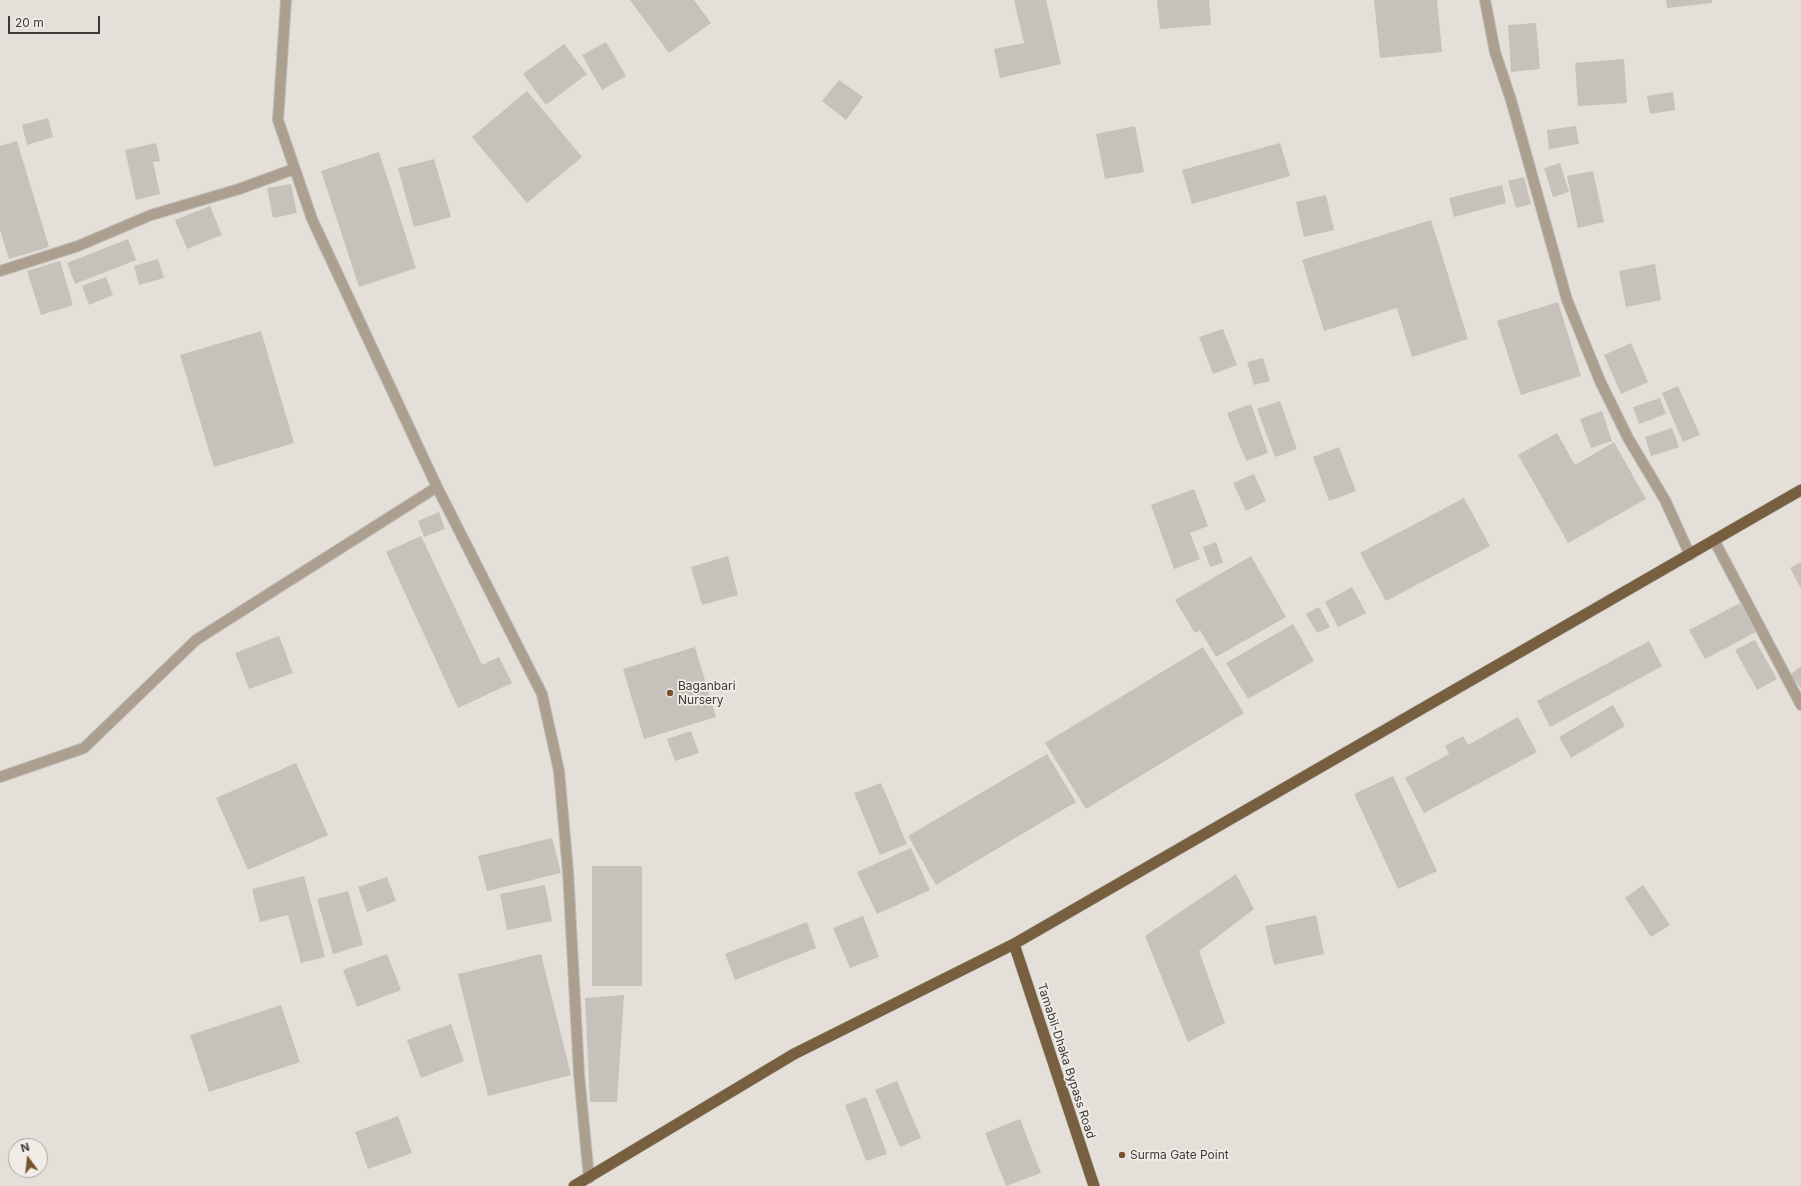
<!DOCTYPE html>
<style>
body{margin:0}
#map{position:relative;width:1801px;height:1186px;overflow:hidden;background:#e4dfd9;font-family:Inter,sans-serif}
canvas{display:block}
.north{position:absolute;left:8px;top:1138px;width:40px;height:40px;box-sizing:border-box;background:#f2ece6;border:1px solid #a9a5a0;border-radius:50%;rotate:345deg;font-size:11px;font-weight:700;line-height:16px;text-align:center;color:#3c3a37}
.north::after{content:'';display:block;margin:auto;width:14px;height:18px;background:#75552b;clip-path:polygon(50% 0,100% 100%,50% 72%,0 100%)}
.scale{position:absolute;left:8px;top:16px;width:92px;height:18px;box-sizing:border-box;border:2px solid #3c3a37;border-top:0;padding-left:5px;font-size:12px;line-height:14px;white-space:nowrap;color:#3c3a37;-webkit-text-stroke:3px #f2ece6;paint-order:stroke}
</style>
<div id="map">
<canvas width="1801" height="1186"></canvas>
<div class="north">N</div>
<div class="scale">20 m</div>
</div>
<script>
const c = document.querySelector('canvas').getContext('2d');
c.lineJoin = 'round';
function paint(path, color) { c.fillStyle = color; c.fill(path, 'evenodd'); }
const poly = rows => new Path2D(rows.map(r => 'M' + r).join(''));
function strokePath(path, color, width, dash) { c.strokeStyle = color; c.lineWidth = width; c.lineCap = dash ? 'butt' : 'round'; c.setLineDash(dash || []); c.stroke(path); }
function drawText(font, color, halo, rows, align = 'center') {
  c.font = font + ' Inter,sans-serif'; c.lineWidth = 3.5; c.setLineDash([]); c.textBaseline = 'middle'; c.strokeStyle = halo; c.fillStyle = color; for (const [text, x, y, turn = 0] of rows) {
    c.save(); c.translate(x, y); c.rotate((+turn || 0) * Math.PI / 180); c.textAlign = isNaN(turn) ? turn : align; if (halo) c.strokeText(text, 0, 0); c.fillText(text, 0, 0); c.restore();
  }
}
paint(poly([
 [630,0,694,0,711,23,669,53],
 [1014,0,1046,0,1061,64,1000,78,994,49,1024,43],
 [1157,0,1209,0,1211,25,1160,29],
 [1374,0,1437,0,1442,52,1380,58],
 [1666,0,1712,0,1712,3,1667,8],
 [1536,23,1540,69,1511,72,1508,25],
 [606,42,626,76,602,90,582,55],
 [564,44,587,74,546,105,523,74],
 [1624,59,1627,103,1578,106,1575,63],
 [839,80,863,97,846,120,822,101],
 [527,91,582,157,527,203,472,137],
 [1673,92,1675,110,1650,114,1647,96],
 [48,118,53,137,27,145,22,125],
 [1135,126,1144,172,1105,179,1096,134],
 [1576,126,1579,144,1549,149,1547,130],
 [17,141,49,247,9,259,0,230,0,146],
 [156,143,160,161,153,162,160,194,136,200,125,150],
 [1280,143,1290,176,1192,204,1182,170],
 [379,152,416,268,359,287,321,171],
 [434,159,451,217,414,227,398,168],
 [1560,163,1569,192,1553,197,1544,168],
 [1593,171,1604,222,1578,228,1567,176],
 [1524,177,1531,204,1516,208,1508,181],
 [291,184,297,213,273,218,267,188],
 [1502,185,1506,203,1454,217,1449,198],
 [1326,195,1334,230,1304,237,1296,202],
 [210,206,222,235,187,249,175,220],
 [1431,220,1468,339,1412,357,1397,308,1324,331,1302,260],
 [128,239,136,260,75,284,67,263],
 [158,259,164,278,139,285,134,266],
 [60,261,73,305,41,315,27,271],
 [1655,264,1661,300,1626,307,1619,271],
 [106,277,113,295,89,305,82,286],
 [1558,302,1581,376,1521,395,1497,321],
 [1223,329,1237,365,1213,374,1199,337],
 [261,331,294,443,214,467,180,355],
 [1631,343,1648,382,1621,394,1604,355],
 [1263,358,1270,381,1254,385,1247,362],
 [1678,386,1700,435,1683,442,1662,393],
 [1660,398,1666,414,1639,424,1633,407],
 [1280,401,1297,449,1275,457,1257,409],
 [1251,404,1268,453,1246,461,1227,413],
 [1602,411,1612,441,1591,448,1580,419],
 [1672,428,1679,447,1651,456,1645,437],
 [1557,433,1575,465,1614,442,1646,499,1568,543,1518,455],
 [1339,447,1356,491,1329,501,1313,457],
 [1254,474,1266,501,1246,511,1233,483],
 [1194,489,1208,526,1190,533,1200,559,1174,569,1151,505],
 [1464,498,1490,546,1386,601,1360,553],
 [439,512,445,529,424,537,418,521],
 [421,536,482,665,499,657,512,683,458,708,386,552],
 [1216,542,1223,563,1210,567,1203,547],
 [728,556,738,595,702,605,691,567],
 [1251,556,1286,617,1216,657,1200,630,1195,633,1175,600],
 [1801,562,1801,589,1790,568],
 [1352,587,1366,613,1338,627,1325,602],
 [1740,603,1756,632,1705,659,1689,630],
 [1319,607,1330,627,1317,633,1306,614],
 [1293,624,1314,661,1248,699,1226,663],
 [279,636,293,673,249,689,235,653],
 [1755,640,1777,679,1757,690,1735,650],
 [1649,641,1662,666,1550,727,1537,701],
 [695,647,716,717,644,739,623,669],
 [1203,647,1244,713,1086,809,1045,743],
 [1801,666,1801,688,1790,675],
 [1613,705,1625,726,1571,758,1559,737],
 [1518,717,1537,752,1424,813,1405,778,1449,754,1445,746,1463,736,1468,745],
 [691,731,699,753,675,761,667,739],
 [1047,754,1076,802,936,885,908,836],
 [296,763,328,835,248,870,216,798],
 [1393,776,1437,871,1398,889,1354,794],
 [881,783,907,844,880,855,854,793],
 [552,838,561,873,487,891,478,856],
 [911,848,930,890,877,914,857,872],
 [592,866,642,866,642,986,592,986],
 [1236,874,1254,909,1199,951,1225,1023,1188,1042,1145,936],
 [304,876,325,957,301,963,288,915,260,922,252,889],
 [387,877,396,901,367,912,358,887],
 [545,885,552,921,507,930,500,894],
 [1643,885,1670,925,1651,937,1625,898],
 [348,891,363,945,333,954,317,899],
 [1316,915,1324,954,1274,965,1265,926],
 [863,916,879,957,850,968,833,928],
 [807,922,816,948,735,980,725,954],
 [387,954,401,990,357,1007,343,970],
 [541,954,571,1075,488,1096,458,974],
 [624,995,617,1102,590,1102,585,998],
 [281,1005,300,1062,209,1092,190,1035],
 [451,1024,464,1061,421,1078,407,1040],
 [897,1081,921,1138,900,1147,875,1090],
 [866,1097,887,1154,866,1161,845,1105],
 [398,1116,412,1153,368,1169,355,1132],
 [1020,1119,1041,1173,1006,1186,985,1133]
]), '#c6c1bb');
const minor = poly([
 [286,0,278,120,312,219,437,487,542,694,559,771,568,871,579,1074,589,1178],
 [1485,0,1495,52,1511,100,1567,300,1600,381,1628,438,1665,500,1690,555],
 [0,271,78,246,151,215,239,189,294,169],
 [1714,540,1801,705],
 [0,777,84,748,196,640,437,487]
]);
const trunk = poly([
 [1014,944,1094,1186],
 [574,1186,794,1054,1014,944,1801,490]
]);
strokePath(minor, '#bfbbb5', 12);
strokePath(trunk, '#bfbbb5', 12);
strokePath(minor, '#ac9f90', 10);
strokePath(trunk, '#775f40', 11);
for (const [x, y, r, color] of [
 [670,693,4,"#75552b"],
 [1122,1155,4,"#75552b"]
]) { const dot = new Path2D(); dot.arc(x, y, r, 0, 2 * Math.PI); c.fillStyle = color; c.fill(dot); strokePath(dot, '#f2ece6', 1.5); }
drawText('12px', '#3c3a37', '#f2ece6', [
 ["Baganbari",678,686],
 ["Nursery",678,700],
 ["Surma Gate Point",1130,1155]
], 'left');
drawText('12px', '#3c3a37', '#f2ece6', [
 ["Tamabil-Dhaka Bypass Road",1066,1061,72]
]);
</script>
